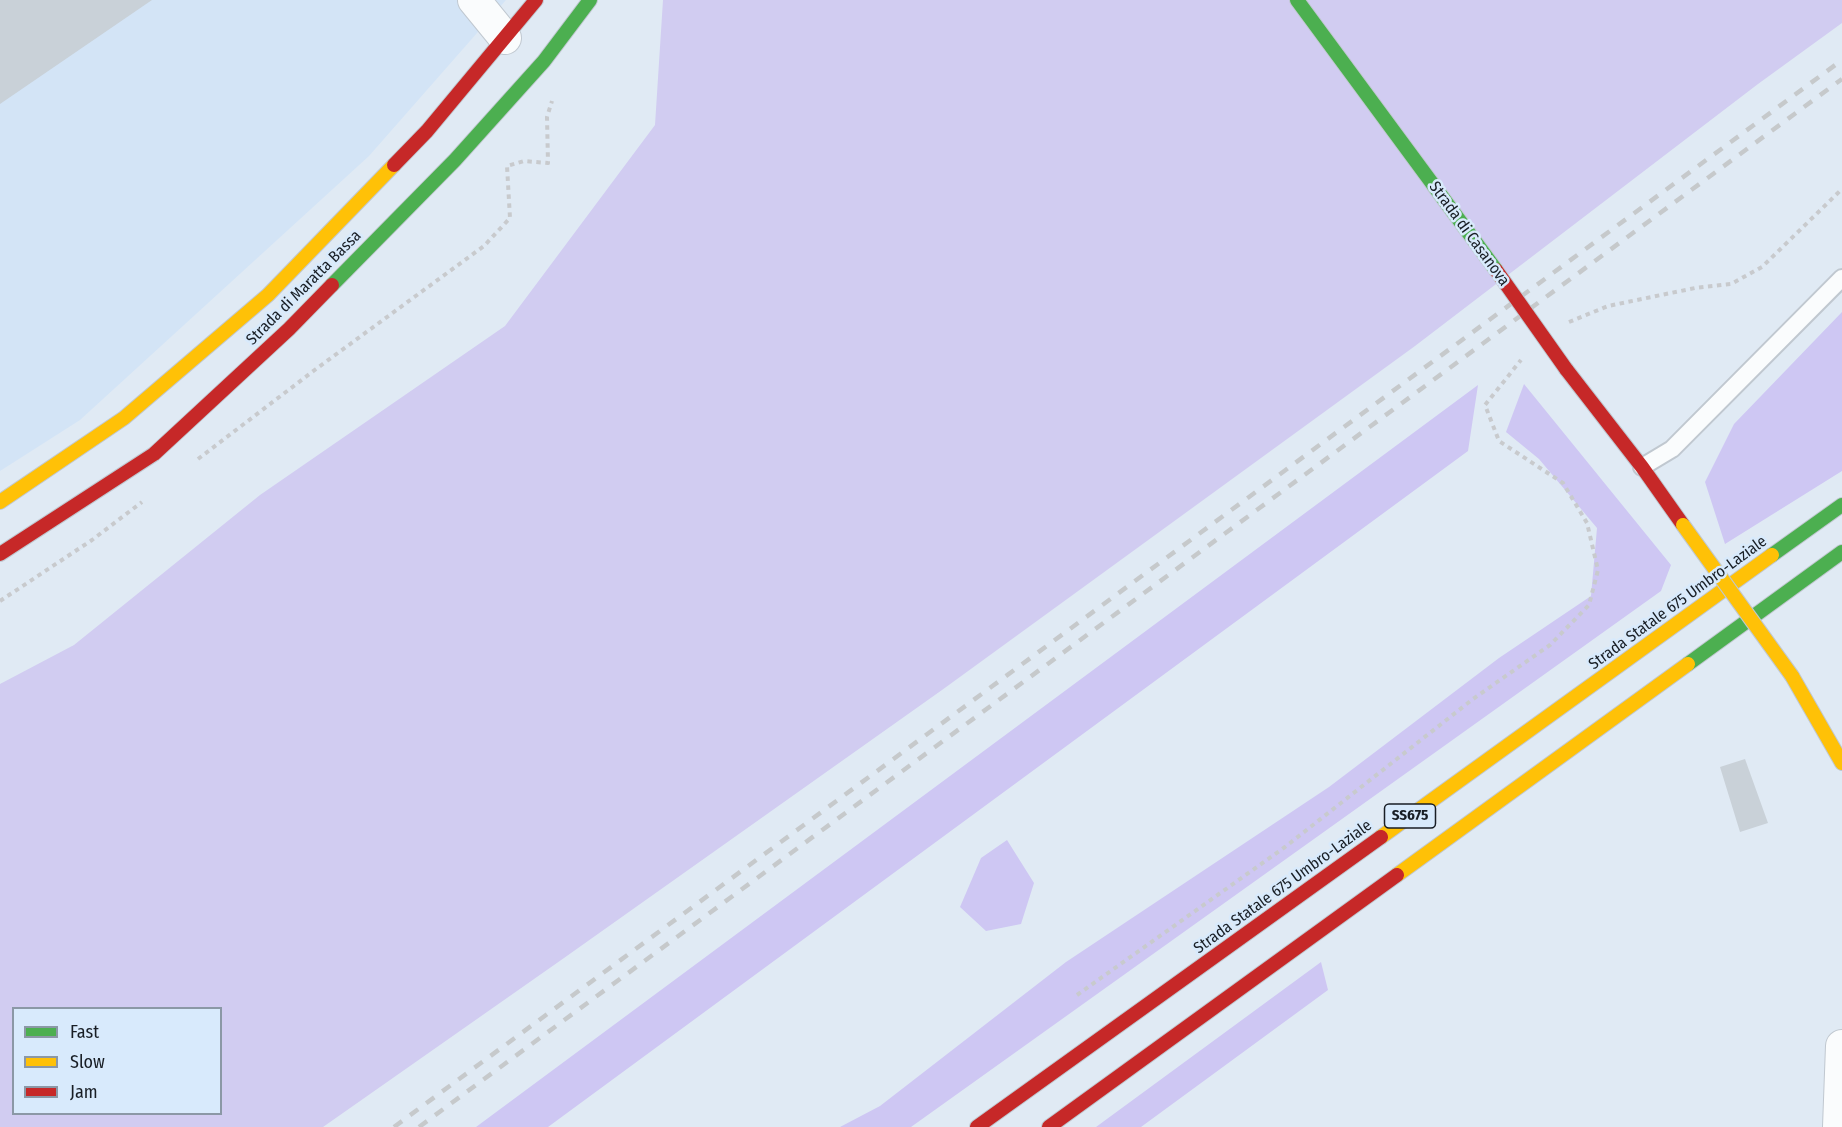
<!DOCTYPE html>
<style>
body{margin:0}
#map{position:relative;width:1842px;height:1127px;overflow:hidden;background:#e0eaf4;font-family:"Fira Sans Condensed",sans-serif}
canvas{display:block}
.legend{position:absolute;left:12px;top:1007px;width:210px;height:108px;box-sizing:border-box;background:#d8eafc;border:2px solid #8b98a6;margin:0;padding:8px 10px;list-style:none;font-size:18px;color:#181e25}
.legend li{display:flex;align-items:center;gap:12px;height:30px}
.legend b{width:30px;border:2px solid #8b98a6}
</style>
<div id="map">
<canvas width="1842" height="1127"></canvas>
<ul class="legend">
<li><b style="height:8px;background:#4caf50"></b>Fast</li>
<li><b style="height:8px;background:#ffc107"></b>Slow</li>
<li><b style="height:8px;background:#c62828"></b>Jam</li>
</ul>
</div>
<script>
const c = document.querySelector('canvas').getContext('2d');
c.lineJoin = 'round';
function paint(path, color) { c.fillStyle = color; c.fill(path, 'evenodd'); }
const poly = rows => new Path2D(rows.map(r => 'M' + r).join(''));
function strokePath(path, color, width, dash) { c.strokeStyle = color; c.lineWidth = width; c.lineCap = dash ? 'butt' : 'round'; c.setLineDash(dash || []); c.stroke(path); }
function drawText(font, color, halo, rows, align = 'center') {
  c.font = font + ' "Fira Sans Condensed",sans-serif'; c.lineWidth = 5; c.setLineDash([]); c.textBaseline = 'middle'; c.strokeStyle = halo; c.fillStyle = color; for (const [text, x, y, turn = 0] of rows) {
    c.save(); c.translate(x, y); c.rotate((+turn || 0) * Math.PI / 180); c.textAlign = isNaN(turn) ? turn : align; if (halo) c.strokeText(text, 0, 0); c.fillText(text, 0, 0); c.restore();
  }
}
paint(poly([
 [0,0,506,0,369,156,80,420,0,471]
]), '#d3e4f6');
paint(poly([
 [663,0,1842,0,1842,23,1758,84,1415,346,942,690,564,958,323,1127,0,1127,0,684,74,645,260,495,505,326,655,125],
 [14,1008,220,1008,220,1114,14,1114]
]), '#d1ccf1');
paint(poly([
 [1842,312,1842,471,1725,544,1705,482,1734,424],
 [1524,384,1671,565,1661,591,911,1127,840,1127,880,1106,1066,962,1329,787,1499,658,1591,596,1597,528,1539,459,1506,432],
 [1478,385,1468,451,548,1127,476,1127],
 [1007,840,1034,883,1021,924,986,931,960,907,981,858],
 [1321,962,1328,990,1141,1127,1096,1127]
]), '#cec7f3');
paint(poly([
 [0,0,152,0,0,104],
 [1745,759,1768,823,1740,832,1720,767]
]), '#c9d1d8');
const lane = poly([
 [1642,467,1672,449,1842,278]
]);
const street = poly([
 [474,0,505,38],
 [1839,1127,1842,1046]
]);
const fast = poly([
 [1297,0,1496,270],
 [332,285,455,160,544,61,590,0],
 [1772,555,1842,505],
 [1688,664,1842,552]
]);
const slow = poly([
 [0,502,124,418,268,295,394,165],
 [1792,676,1842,763],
 [1381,837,1772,555],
 [1397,875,1688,664]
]);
const jam = poly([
 [394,165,427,131,536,0],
 [1566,369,1642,467,1683,525],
 [0,554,154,454,289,329,332,285],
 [977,1127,1381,837],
 [1049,1127,1397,875]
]);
strokePath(lane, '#c0c8d0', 20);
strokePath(street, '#c0c8d0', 34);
strokePath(fast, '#c0c8d0', 16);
strokePath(slow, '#c0c8d0', 16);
strokePath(jam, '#c0c8d0', 16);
strokePath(poly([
 [1569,322,1608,306,1695,288,1731,284,1762,267,1842,189],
 [198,459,316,369,484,246,510,218,507,166,524,161,548,163,547,117,552,101],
 [0,601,92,540,142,502],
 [1077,995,1285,847,1473,699,1550,645,1589,605,1598,570,1587,523,1563,483,1499,441,1485,405,1521,360]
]), '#c8cacd', 4, [4.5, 4.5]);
strokePath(lane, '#fafcfd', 16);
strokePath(street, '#fafcfd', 32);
strokePath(fast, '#4caf50', 14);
strokePath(slow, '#ffc107', 14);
strokePath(jam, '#c62828', 14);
strokePath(poly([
 [394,1127,1842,60],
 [419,1127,1842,79]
]), '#c6c9cb', 4.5, [10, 10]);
const slowBridge = poly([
 [1683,525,1792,676]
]);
const jamBridge = poly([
 [1496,270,1566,369]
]);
strokePath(slowBridge, '#c0c8d0', 16, []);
strokePath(jamBridge, '#c0c8d0', 16, []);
strokePath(slowBridge, '#ffc107', 14);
strokePath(jamBridge, '#c62828', 14);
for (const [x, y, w] of [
 [1410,816,51]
]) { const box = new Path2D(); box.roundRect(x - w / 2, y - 12, w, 24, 4.5); c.fillStyle = '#d8eafc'; c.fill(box); strokePath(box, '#181e25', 1.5); }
drawText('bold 15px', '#181e25', null, [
 ["SS675",1410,816]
]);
drawText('16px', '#181e25', '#d8eafc', [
 ["Strada di Casanova",1469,234,54],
 ["Strada di Maratta Bassa",304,288,-45],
 ["Strada Statale 675 Umbro-Laziale",1678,603,-36],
 ["Strada Statale 675 Umbro-Laziale",1283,887,-36]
]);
</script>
